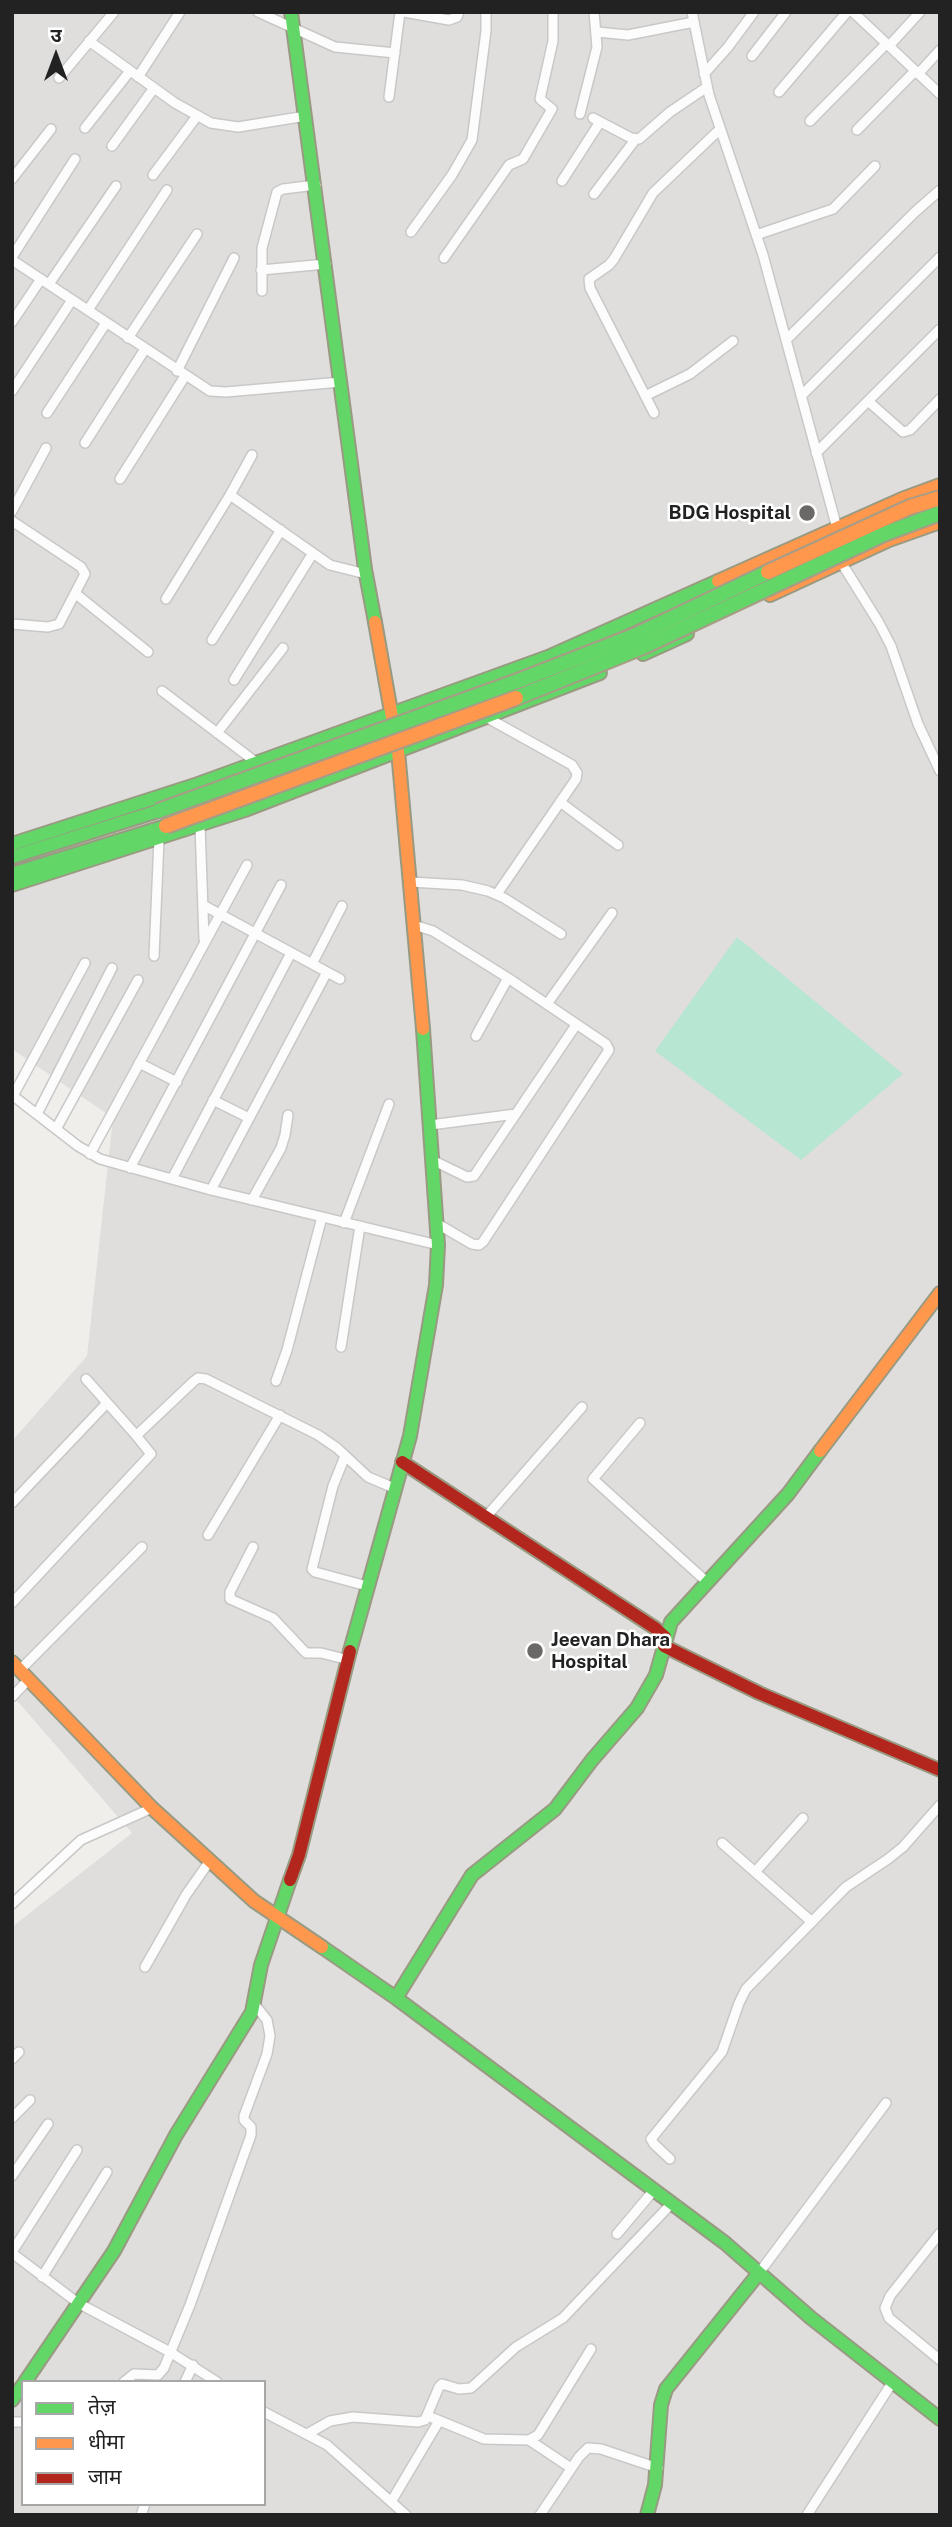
<!DOCTYPE html>
<meta charset="utf-8">
<style>
body{margin:0}
#map{position:relative;width:952px;height:2527px;overflow:hidden;background:#f0eeeb;font-family:"Public Sans","Noto Sans Devanagari",sans-serif}
canvas{display:block}
.frame{position:absolute;inset:0;border:14px solid #222;pointer-events:none}
.legend{position:absolute;left:21px;top:2380px;width:245px;height:126px;box-sizing:border-box;background:#fff;border:2px solid #a7a7a7;margin:0;padding:9px 12px;list-style:none;font-size:21px;color:#222}
.legend li{display:flex;align-items:center;gap:14px;height:35px}
.legend b{width:35px;border:2px solid #a7a7a7}
.north{position:absolute;left:21px;top:21px;width:70px;height:70px;-webkit-text-stroke:5px #fff;paint-order:stroke;rotate:0deg;font-size:19px;font-weight:700;line-height:28px;text-align:center;color:#222}
.north::after{content:'';display:block;margin:auto;width:24px;height:32px;background:#222;clip-path:polygon(50% 0,100% 100%,50% 72%,0 100%)}
</style>
<div id="map">
<canvas width="952" height="2527"></canvas>
<div class="frame"></div>
<ul class="legend">
<li><b style="height:9px;background:#63d668"></b>तेज़</li>
<li><b style="height:9px;background:#ff974d"></b>धीमा</li>
<li><b style="height:9px;background:#b3261e"></b>जाम</li>
</ul>
<div class="north">उ</div>
</div>
<script>
const c = document.querySelector('canvas').getContext('2d');
c.lineJoin = 'round';
function paint(path, color) { c.fillStyle = color; c.fill(path, 'evenodd'); }
const poly = rows => new Path2D(rows.map(r => 'M' + r).join(''));
function strokePath(path, color, width, dash) { c.strokeStyle = color; c.lineWidth = width; c.lineCap = dash ? 'butt' : 'round'; c.setLineDash(dash || []); c.stroke(path); }
function drawText(font, color, halo, rows, align = 'center') {
  c.font = font + ' "Public Sans",sans-serif'; c.lineWidth = 5; c.setLineDash([]); c.textBaseline = 'middle'; c.strokeStyle = halo; c.fillStyle = color; for (const [text, x, y, turn = 0] of rows) {
    c.save(); c.translate(x, y); c.rotate((+turn || 0) * Math.PI / 180); c.textAlign = isNaN(turn) ? turn : align; if (halo) c.strokeText(text, 0, 0); c.fillText(text, 0, 0); c.restore();
  }
}
paint(poly([
 [12,12,940,12,940,2515,12,2515,12,1927,132,1833,12,1695,12,1441,87,1356,113,1118,12,1049],
 [23,2382,264,2382,264,2504,23,2504]
]), '#dfdedc');
paint(poly([
 [737,937,903,1074,801,1160,655,1051]
]), '#b7e6d2');
const street = poly([
 [258,12,335,47,395,53],
 [404,12,449,20,457,17,459,12],
 [692,12,709,95,763,255,837,528],
 [853,12,940,94],
 [597,32,628,35,694,22],
 [89,41,175,103,211,123,238,127,306,116],
 [889,46,920,12],
 [752,56,786,12],
 [704,74,728,47,754,12],
 [918,74,940,50],
 [138,77,180,12],
 [59,78,114,12],
 [779,92,847,12],
 [389,97,400,12],
 [580,114,597,47,594,12],
 [593,118,631,138,639,139,670,112,707,87],
 [810,121,886,44],
 [85,128,130,71],
 [857,130,915,71],
 [112,146,154,88],
 [153,175,197,116],
 [12,179,51,129],
 [562,181,600,122],
 [594,194,635,140],
 [411,232,452,175,472,140,486,31,486,12],
 [756,235,833,209,875,166],
 [12,257,75,159],
 [444,258,509,165,523,159,552,109,540,99,553,41,553,12],
 [12,260,210,391,226,392,341,382],
 [261,270,326,264],
 [49,284,116,186],
 [262,291,262,248,277,192,283,189,316,185],
 [88,310,167,190],
 [12,322,41,279],
 [128,338,197,234],
 [786,340,915,212,940,190],
 [177,371,234,258],
 [12,391,72,300],
 [645,396,690,374,733,341],
 [801,396,940,257],
 [868,401,903,432,910,430,940,399],
 [47,413,106,323],
 [654,413,590,288,589,279,609,265,614,259,653,193,719,130],
 [85,443,145,349],
 [816,453,940,329],
 [120,479,185,376],
 [230,495,252,455],
 [12,511,46,448],
 [12,521,81,567,85,574,59,624,48,627,12,624],
 [841,562,879,623,891,646,918,724,940,771],
 [76,594,148,652],
 [166,599,230,495,330,565,366,574],
 [212,640,281,530],
 [234,680,313,553],
 [162,691,257,763],
 [486,717,572,765,577,773,576,779,497,894],
 [217,733,283,648],
 [560,802,618,845],
 [200,825,204,939],
 [410,882,462,885,488,891,504,898,561,934],
 [203,905,340,979],
 [414,925,433,931,508,978,606,1044,609,1050,483,1242,479,1245,472,1244,436,1223],
 [154,956,159,839],
 [312,964,342,906],
 [547,1004,612,913],
 [476,1036,508,978],
 [139,1063,177,1082],
 [12,1095,78,1146,100,1159,211,1190,438,1245],
 [13,1096,85,963],
 [213,1100,249,1118],
 [37,1114,112,968],
 [430,1125,516,1114],
 [56,1129,138,980],
 [90,1154,247,865],
 [432,1160,467,1177,474,1176,576,1025],
 [130,1168,281,885],
 [172,1179,291,953],
 [211,1190,327,972],
 [252,1200,281,1148,285,1135,288,1115],
 [344,1223,389,1104],
 [341,1347,360,1226],
 [86,1379,134,1433,138,1434,194,1381,198,1378,206,1379,318,1435,337,1448,368,1477,394,1488],
 [276,1381,287,1350,322,1217],
 [640,1423,593,1479,708,1583],
 [345,1456,333,1486,312,1569,315,1572,367,1586],
 [12,1503,107,1403],
 [486,1517,582,1407],
 [208,1535,280,1415],
 [253,1547,230,1592,230,1599,273,1618,306,1653,321,1653,349,1660],
 [12,1603,151,1454,134,1433],
 [20,1670,142,1547],
 [12,1697,29,1679],
 [722,1843,812,1922],
 [755,1872,803,1818],
 [12,1904,81,1840,152,1808],
 [145,1967,186,1895,209,1862],
 [12,2059,19,2052],
 [12,2118,30,2100],
 [670,2159,654,2144,651,2139,722,2052,739,2003,746,1989,846,1887,888,1859,903,1847,940,1805],
 [12,2176,48,2124],
 [940,2233,890,2296,885,2308,889,2318,940,2360],
 [617,2234,654,2190],
 [12,2252,77,2150],
 [12,2253,78,2303,170,2352,217,2382],
 [759,2273,886,2103],
 [42,2277,107,2172],
 [124,2382,134,2374,158,2375,164,2368,190,2305,251,2135,251,2127,244,2120,244,2116,267,2054,270,2036,267,2020,255,2005],
 [185,2382,193,2365],
 [264,2412,327,2445,406,2515],
 [428,2416,484,2439,529,2440,538,2435,591,2349],
 [12,2422,23,2422],
 [307,2434,330,2421,353,2417,418,2422,425,2420,439,2387,442,2384,459,2389,471,2388,516,2347,563,2318,672,2203],
 [529,2440,571,2468],
 [391,2502,439,2421],
 [141,2515,145,2504],
 [540,2515,579,2457,588,2448,601,2449,658,2468],
 [807,2515,892,2383]
]);
const fast = poly([
 [291,12,365,569,375,622],
 [643,654,687,634],
 [12,844,198,784,548,657,718,581],
 [12,857,158,811],
 [12,874,166,826],
 [12,885,245,810,600,673],
 [350,1651,410,1436,436,1285,438,1245,423,1029],
 [322,1947,396,1998,725,2243,811,2318,940,2419],
 [396,1998,472,1875,555,1809,592,1760,637,1708,656,1675,671,1622,788,1494,820,1451],
 [25,2382,114,2251,176,2135,252,2012,261,1965,290,1880],
 [12,2400,23,2385],
 [647,2515,655,2485,661,2405,666,2389,759,2273]
]);
const slow = poly([
 [718,581,902,499,940,485],
 [770,595,889,540,940,522],
 [375,622,398,751,423,1029],
 [820,1451,940,1293],
 [12,1662,152,1808,254,1901,322,1947]
]);
const jam = poly([
 [402,1462,655,1628,665,1637],
 [664,1646,759,1693,940,1770],
 [290,1880,299,1855,350,1651]
]);
strokePath(street, '#c9c8c7', 12);
strokePath(fast, '#999a82', 16);
strokePath(slow, '#999a82', 16);
strokePath(jam, '#999a82', 16);
strokePath(street, '#fdfcfc', 9);
strokePath(fast, '#63d668', 12);
strokePath(slow, '#ff974d', 12);
strokePath(jam, '#b3261e', 12);
const fastBridge = poly([
 [516,698,645,646,884,534,940,513],
 [158,811,523,679,636,635,768,572]
]);
const slowBridge = poly([
 [768,572,910,507,940,498],
 [166,826,516,698]
]);
strokePath(fastBridge, '#a79c86', 18, []);
strokePath(slowBridge, '#a79c86', 18, []);
strokePath(fastBridge, '#63d668', 14);
strokePath(slowBridge, '#ff974d', 14);
for (const [x, y, r, color] of [
 [807,513,9,"#6a6968"],
 [535,1651,9,"#6a6968"]
]) { const dot = new Path2D(); dot.arc(x, y, r, 0, 2 * Math.PI); c.fillStyle = color; c.fill(dot); strokePath(dot, '#fff', 2.5); }
drawText('bold 19px', '#222', '#fff', [
 ["BDG Hospital",791,513],
 ["Jeevan Dhara",551,1640,"left"],
 ["Hospital",551,1662,"left"]
], 'right');
</script>
